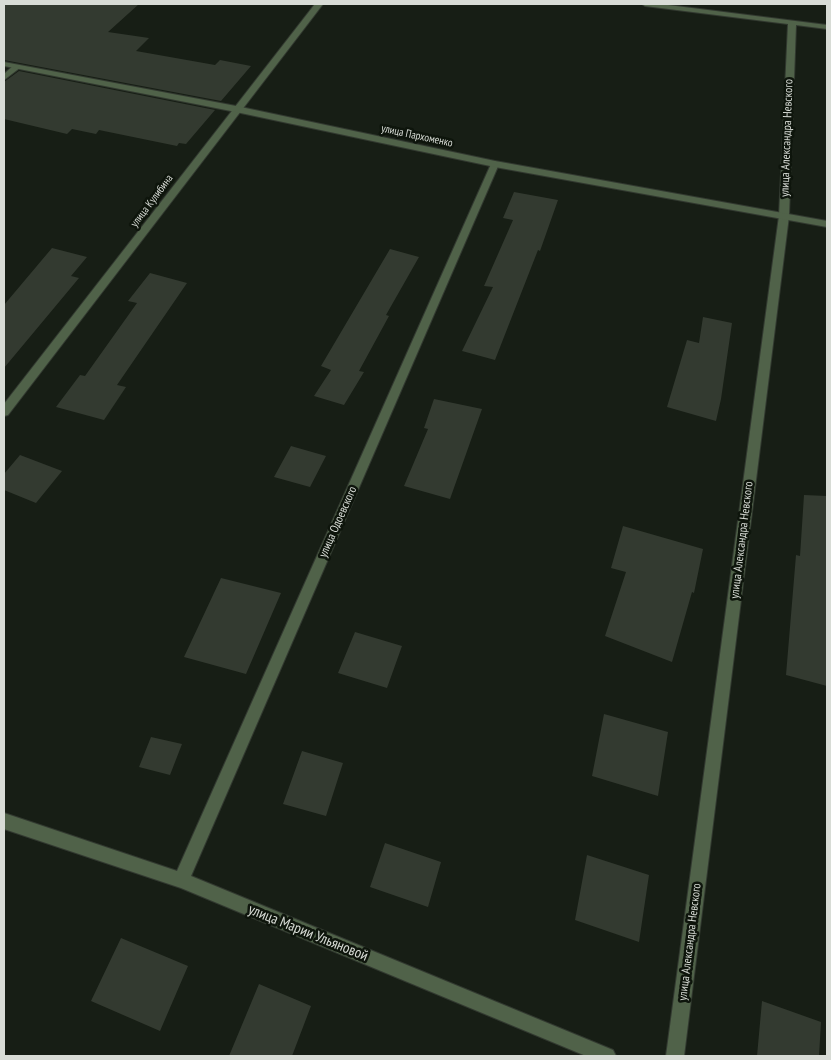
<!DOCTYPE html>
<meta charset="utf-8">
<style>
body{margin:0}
#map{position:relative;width:831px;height:1060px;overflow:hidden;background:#171e15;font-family:"PT Sans Narrow",sans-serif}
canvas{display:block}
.frame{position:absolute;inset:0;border:5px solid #d8dcd6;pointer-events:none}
</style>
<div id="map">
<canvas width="831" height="1060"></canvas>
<div class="frame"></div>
</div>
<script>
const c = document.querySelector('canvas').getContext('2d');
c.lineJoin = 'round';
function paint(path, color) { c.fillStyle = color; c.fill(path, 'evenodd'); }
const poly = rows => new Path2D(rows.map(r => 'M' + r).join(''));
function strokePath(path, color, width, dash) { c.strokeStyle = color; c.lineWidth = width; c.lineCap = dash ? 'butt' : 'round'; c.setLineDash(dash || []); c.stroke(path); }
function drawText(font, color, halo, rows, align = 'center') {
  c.font = font + ' "PT Sans Narrow",sans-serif'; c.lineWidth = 5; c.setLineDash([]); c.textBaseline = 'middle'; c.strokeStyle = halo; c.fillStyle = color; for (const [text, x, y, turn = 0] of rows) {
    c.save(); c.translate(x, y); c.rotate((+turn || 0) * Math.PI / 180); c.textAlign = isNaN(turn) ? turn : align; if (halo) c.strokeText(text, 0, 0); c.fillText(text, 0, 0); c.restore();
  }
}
paint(poly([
 [4,4,139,4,108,32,149,38,136,51,215,65,220,60,251,66,221,101,4,60],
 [19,71,215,110,186,144,179,143,177,146,99,130,96,134,72,129,67,134,4,119,4,82],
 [514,192,558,200,540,251,538,250,495,360,462,351,493,287,484,286,513,220,503,218],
 [52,248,87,257,71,276,79,278,4,368,4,305],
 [390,249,419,257,386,315,389,316,359,371,364,372,344,405,314,396,331,370,321,366],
 [150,273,187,283,117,385,126,387,104,420,56,407,80,375,85,376,137,303,128,301],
 [703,317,732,323,721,399,716,421,667,407,687,340,699,343],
 [434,399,482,409,450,499,404,486,428,429,424,428],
 [291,446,326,456,310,487,274,477],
 [20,455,62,471,36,503,4,490,4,474],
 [804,495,827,496,827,686,786,675,796,555,800,556],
 [623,526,703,549,694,593,692,592,672,662,605,636,626,572,611,568],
 [221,578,281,593,246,674,184,657],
 [355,632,402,646,387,688,338,673],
 [604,714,668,732,658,796,592,776],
 [151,737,182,744,170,775,139,767],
 [302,751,343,763,326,816,283,804],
 [385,843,441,862,428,907,370,887],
 [587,855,649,875,639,942,575,920],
 [121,938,188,966,160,1031,91,1001],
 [259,984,311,1006,292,1056,229,1056],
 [762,1001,821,1022,819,1056,757,1056]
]), '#333a30');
const minor = poly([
 [315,4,323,4,8,415,4,416,4,404,315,4],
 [642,4,660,4,827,25,827,29,796,25,789,216,684,1056,666,1056,779,216,788,24,645,6,642,4],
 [14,65,21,67,4,80,4,74,14,65],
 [495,161,499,164,191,876,613,1050,616,1056,586,1056,181,888,4,829,4,813,177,871,491,164,495,161]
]);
const tertiary = poly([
 [4,62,236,106,495,161,827,221,827,227,495,167,236,112,4,66,4,62]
]);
strokePath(minor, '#323930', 2);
strokePath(tertiary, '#323930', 2);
paint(minor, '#506249');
paint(tertiary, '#506249');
drawText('11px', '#d8dcd6', '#0e150c', [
 ["улица Пархоменко",417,136,12],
 ["улица Кулибина",152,201,-53]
]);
drawText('12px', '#d8dcd6', '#0e150c', [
 ["улица Александра Невского",787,138,-88],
 ["улица Одоевского",338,522,-66],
 ["улица Александра Невского",742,540,-83],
 ["улица Александра Невского",690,942,-83]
]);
drawText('15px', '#d8dcd6', '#0e150c', [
 ["улица Марии Ульяновой",308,933,22]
]);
</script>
